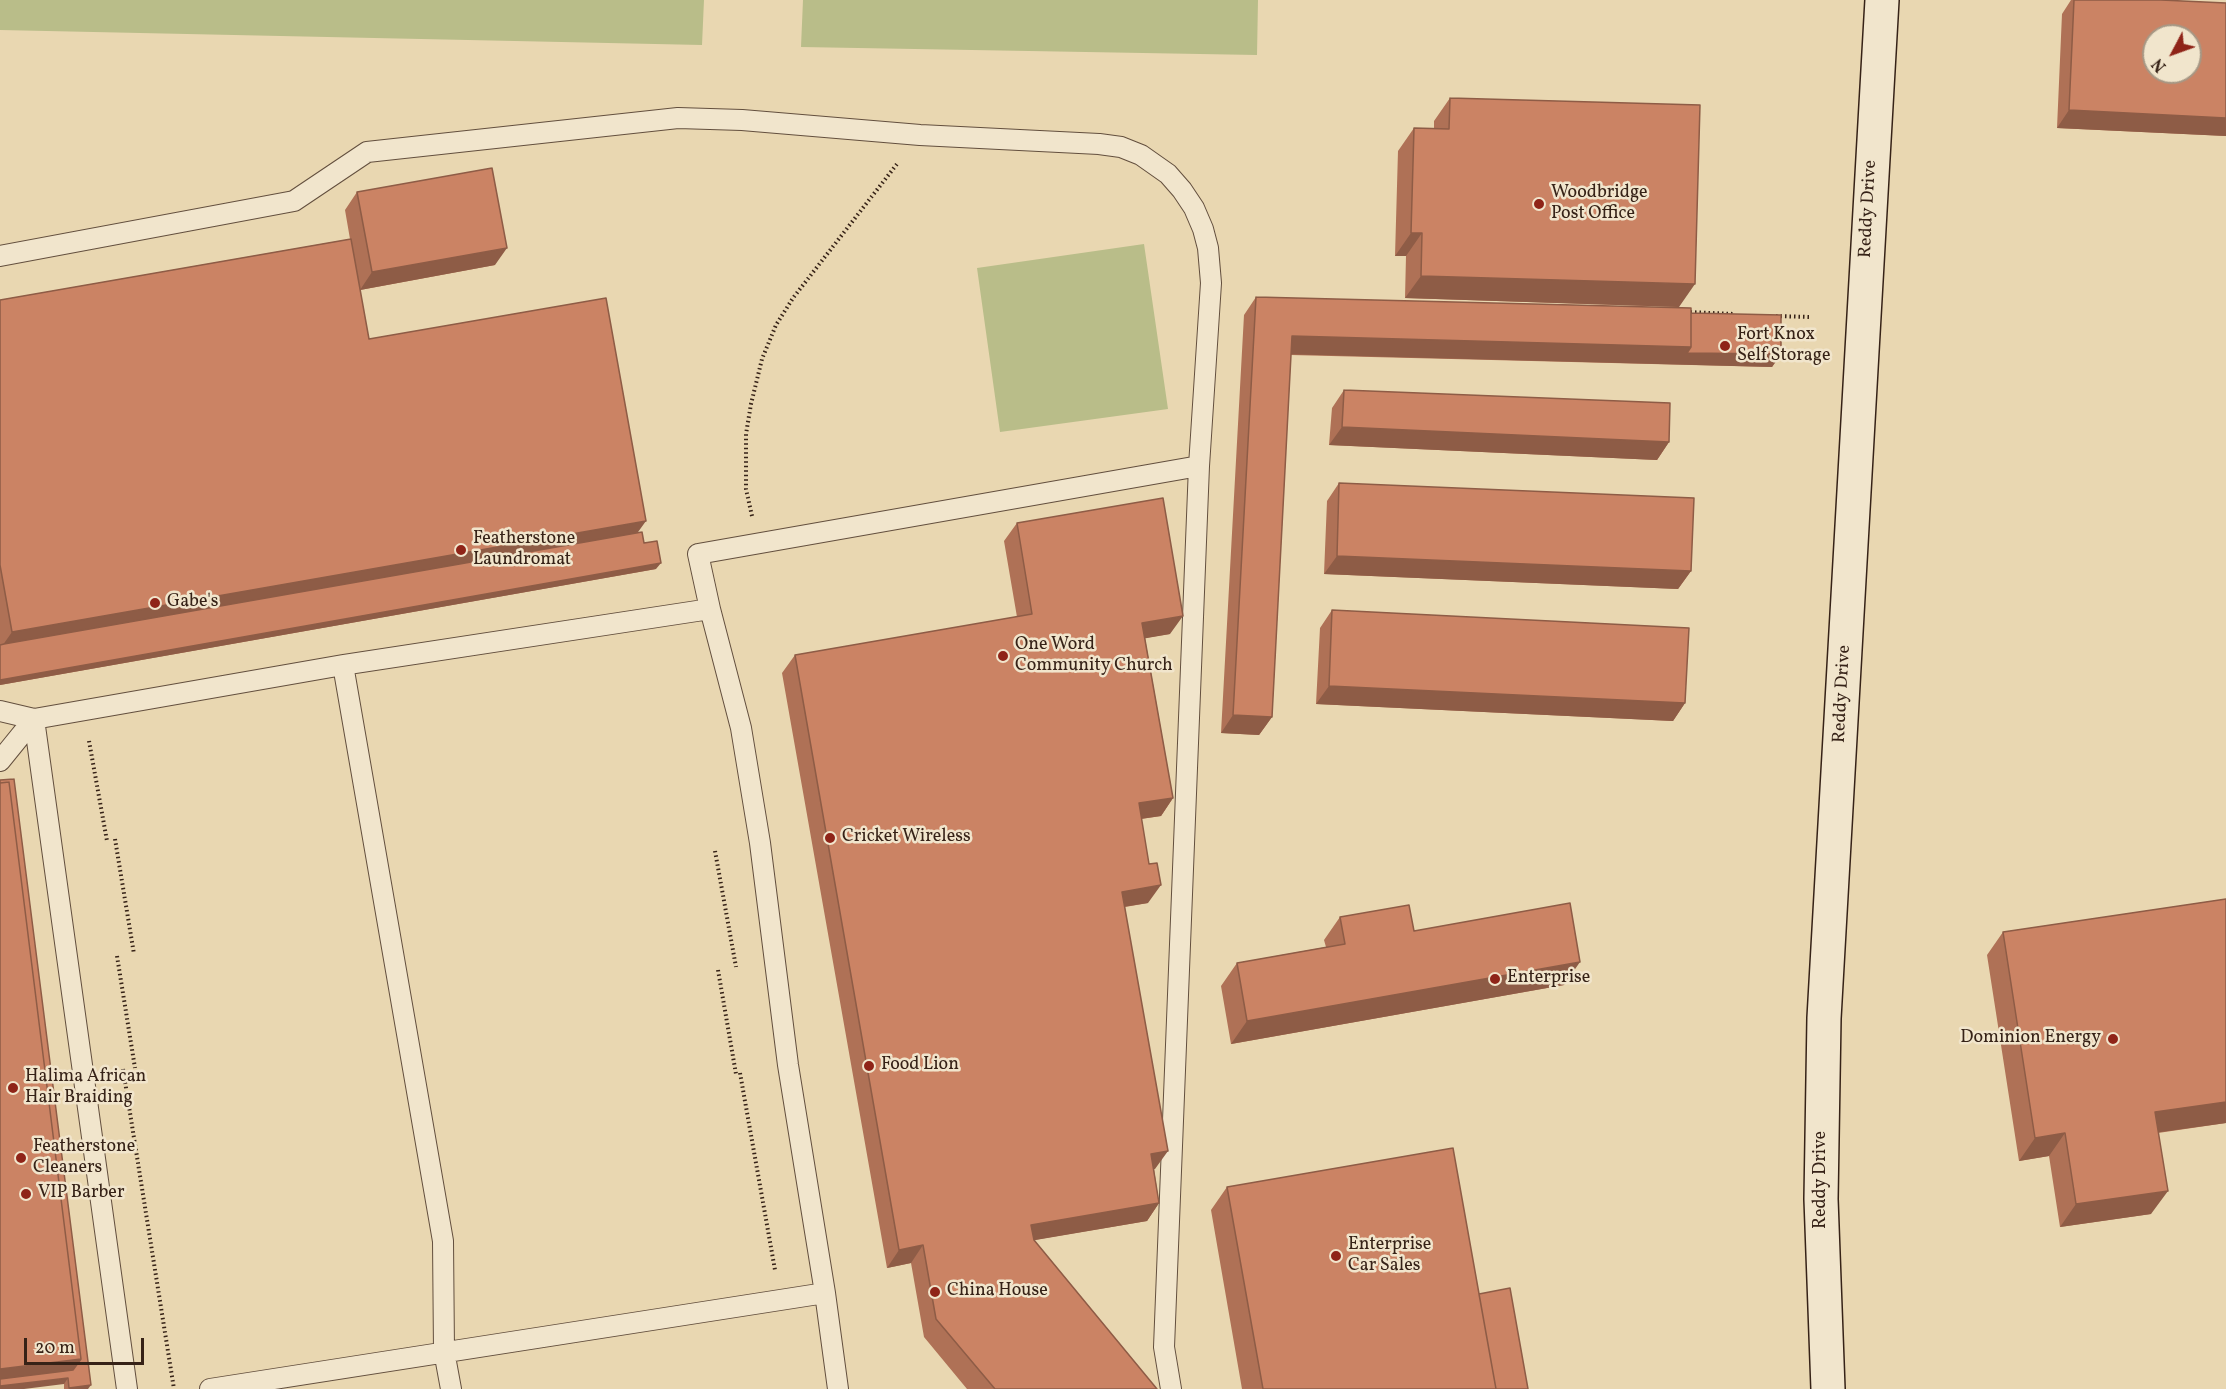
<!DOCTYPE html>
<style>
body{margin:0}
#map{position:relative;width:2226px;height:1389px;overflow:hidden;background:#e9d7b1;font-family:Vollkorn,serif}
canvas{display:block}
.north{position:absolute;left:2142px;top:24px;width:60px;height:60px;box-sizing:border-box;background:#f1e5cc;border:2px solid #a69784;border-radius:50%;rotate:229deg;font-size:16px;font-weight:700;line-height:24px;text-align:center;color:#362217}
.north::after{content:'';display:block;margin:auto;width:21px;height:27px;background:#8f2418;clip-path:polygon(50% 0,100% 100%,50% 72%,0 100%)}
.scale{position:absolute;left:24px;top:1338px;width:120px;height:27px;box-sizing:border-box;border:3px solid #362217;border-top:0;padding-left:8px;font-size:18px;line-height:21px;white-space:nowrap;color:#362217;-webkit-text-stroke:4px #f1e5cc;paint-order:stroke}
</style>
<div id="map">
<canvas width="2226" height="1389"></canvas>
<div class="north">N</div>
<div class="scale">20 m</div>
</div>
<script>
const c = document.querySelector('canvas').getContext('2d');
c.lineJoin = 'round';
function paint(path, color) { c.fillStyle = color; c.fill(path, 'evenodd'); }
const poly = rows => new Path2D(rows.map(r => 'M' + r).join(''));
function strokePath(path, color, width, dash) { c.strokeStyle = color; c.lineWidth = width; c.lineCap = dash ? 'butt' : 'round'; c.setLineDash(dash || []); c.stroke(path); }
function drawText(font, color, halo, rows, align = 'center') {
  c.font = font + ' Vollkorn,serif'; c.lineWidth = 5; c.setLineDash([]); c.textBaseline = 'middle'; c.strokeStyle = halo; c.fillStyle = color; for (const [text, x, y, turn = 0] of rows) {
    c.save(); c.translate(x, y); c.rotate((+turn || 0) * Math.PI / 180); c.textAlign = isNaN(turn) ? turn : align; if (halo) c.strokeText(text, 0, 0); c.fillText(text, 0, 0); c.restore();
  }
}
paint(poly([
 [0,0,704,0,702,45,0,30],
 [803,0,1258,0,1257,55,801,47],
 [1144,244,1168,409,1000,432,977,268]
]), '#b9bd89');
const lane = poly([
 [0,256,294,201,367,152,678,118,742,120,920,135,1099,144,1121,147,1141,155,1168,174,1182,190,1194,208,1203,229,1208,248,1211,283,1199,466,1164,1347,1171,1389],
 [710,609,698,554,1199,466],
 [343,665,443,1241,444,1351,451,1389],
 [0,711,34,719,343,665,710,609,741,728,760,843,788,1065,825,1293,838,1389],
 [34,719,127,1389],
 [0,761,34,719],
 [210,1389,825,1293]
]);
const secondary = poly([
 [1828,1389,1821,1199,1824,1018,1882,0]
]);
strokePath(lane, '#634f3e', 22);
strokePath(secondary, '#362217', 36);
strokePath(poly([
 [1686,312,1735,314],
 [1776,316,1811,317],
 [752,516,746,489,746,434,751,404,762,359,776,325,793,298,897,164],
 [89,741,107,841],
 [115,839,134,954],
 [715,851,736,967],
 [117,956,135,1068],
 [718,970,736,1074],
 [123,1069,174,1389],
 [740,1073,775,1270]
]), '#362217', 4, [1.5, 3]);
strokePath(lane, '#f1e5cc', 20);
strokePath(secondary, '#f1e5cc', 33);
paint(poly([
 [2071,0,2161,0,2226,3,2226,136,2057,128,2062,14],
 [1450,98,1679,307,1405,298,1406,256,1395,256,1398,151,1414,128,1434,128,1434,121],
 [357,192,495,265,360,290,369,339,638,532,656,569,0,685,0,300,350,239,345,210],
 [1256,297,1691,313,1781,354,1772,367,1291,355,1272,717,1259,735,1221,733,1244,315],
 [1344,390,1669,442,1657,460,1329,445,1332,408],
 [1339,483,1691,571,1678,589,1324,574,1327,501],
 [1017,523,1170,634,1145,638,1173,798,1161,816,1141,819,1148,903,1125,907,1155,1169,1154,1169,1159,1203,1147,1221,1034,1240,1157,1389,967,1389,924,1337,911,1263,887,1268,782,673,795,655,1017,617,1004,541],
 [1332,610,1685,703,1673,721,1316,704,1320,628],
 [0,780,88,1389,64,1389,64,1384],
 [2226,899,2226,1123,2158,1133,2151,1214,2060,1227,2049,1156,2019,1161,1987,955,2003,932],
 [1340,917,1414,931,1564,985,1231,1044,1221,986,1237,963,1326,947,1324,940],
 [1227,1187,1479,1294,1528,1389,1242,1389,1211,1210]
]), '#af7156');
paint(poly([
 [2069,110,2226,118,2226,136,2057,128],
 [1411,233,1422,233,1406,256,1395,256],
 [507,248,495,265,360,290,372,272],
 [1421,276,1695,284,1679,307,1405,298],
 [1292,336,1691,347,1781,354,1772,367,1279,354],
 [1342,427,1669,442,1657,460,1329,445],
 [646,521,633,539,0,649,12,632],
 [1337,556,1691,571,1678,589,1324,574],
 [661,563,656,569,0,685,0,680],
 [1183,616,1170,634,1130,641,1142,623],
 [1329,686,1685,703,1673,721,1316,704],
 [1233,715,1272,717,1259,735,1221,733],
 [1173,798,1161,816,1126,821,1139,803],
 [1161,885,1148,903,1110,909,1122,892],
 [1580,962,1564,985,1231,1044,1247,1021],
 [2226,1102,2226,1123,2139,1135,2155,1112],
 [2065,1133,2049,1156,2019,1161,2035,1138],
 [1168,1151,1155,1169,1139,1172,1151,1154],
 [2168,1191,2151,1214,2060,1227,2076,1204],
 [1159,1203,1147,1221,1018,1243,1031,1225],
 [923,1245,911,1263,887,1268,899,1250],
 [81,1359,68,1377,0,1385,0,1369],
 [68,1378,64,1384,24,1389,0,1389,0,1386],
 [91,1385,88,1389,69,1389,69,1388]
]), '#8e5c46');
const building = poly([
 [2074,0,2161,0,2226,3,2226,118,2069,110,2074,0],
 [2154,36,2190,36,2190,72,2154,72,2154,36],
 [1450,98,1700,105,1695,284,1421,276,1422,233,1411,233,1414,128,1449,129,1450,98],
 [492,168,507,248,372,272,357,192,492,168],
 [351,239,369,339,606,298,646,521,12,632,0,565,0,300,351,239],
 [1256,297,1691,308,1691,347,1292,336,1272,717,1233,715,1256,297],
 [1691,313,1781,315,1781,354,1687,353,1691,347,1691,313],
 [1344,390,1670,403,1669,442,1342,427,1344,390],
 [1339,483,1694,498,1691,571,1337,556,1339,483],
 [1163,498,1183,616,1142,623,1173,798,1139,803,1149,864,1157,863,1161,885,1122,892,1168,1151,1151,1154,1159,1203,1031,1225,1034,1240,1157,1389,995,1389,936,1319,923,1245,899,1250,795,655,1032,614,1017,523,1163,498],
 [642,532,644,543,657,541,661,563,0,680,0,645,4,644,642,532],
 [1332,610,1689,628,1685,703,1329,686,1332,610],
 [14,779,91,1385,69,1388,68,1378,0,1386,0,1379,73,1370,81,1359,9,782,0,783,0,780,14,779],
 [9,782,81,1359,0,1369,0,783,9,782],
 [2226,899,2226,1102,2155,1112,2168,1191,2076,1204,2065,1133,2035,1138,2003,932,2226,899],
 [1570,903,1580,962,1247,1021,1237,963,1345,944,1340,917,1409,905,1414,931,1570,903],
 [1453,1148,1496,1389,1263,1389,1227,1187,1453,1148],
 [1510,1288,1528,1389,1496,1389,1479,1294,1510,1288]
]);
paint(building, '#cb8364');
strokePath(building, '#8e5c46', 1.5);
for (const [x, y, r, color] of [
 [1539,204,6,"#8f2418"],
 [1725,346,6,"#8f2418"],
 [461,550,6,"#8f2418"],
 [155,603,6,"#8f2418"],
 [1003,656,6,"#8f2418"],
 [830,838,6,"#8f2418"],
 [1495,979,6,"#8f2418"],
 [2113,1039,6,"#8f2418"],
 [869,1066,6,"#8f2418"],
 [13,1088,6,"#8f2418"],
 [21,1158,6,"#8f2418"],
 [26,1194,6,"#8f2418"],
 [1336,1256,6,"#8f2418"],
 [935,1292,6,"#8f2418"]
]) { const dot = new Path2D(); dot.arc(x, y, r, 0, 2 * Math.PI); c.fillStyle = color; c.fill(dot); strokePath(dot, '#f1e5cc', 2); }
drawText('18px', '#362217', '#f1e5cc', [
 ["Woodbridge",1551,194],
 ["Post Office",1551,215],
 ["Fort Knox",1737,336],
 ["Self Storage",1737,357],
 ["Featherstone",473,540],
 ["Laundromat",473,561],
 ["Gabe's",167,603],
 ["One Word",1015,646],
 ["Community Church",1015,667],
 ["Cricket Wireless",842,838],
 ["Enterprise",1507,979],
 ["Dominion Energy",2101,1039,"right"],
 ["Food Lion",881,1066],
 ["Halima African",25,1078],
 ["Hair Braiding",25,1099],
 ["Featherstone",33,1148],
 ["Cleaners",33,1169],
 ["VIP Barber",38,1194],
 ["Enterprise",1348,1246],
 ["Car Sales",1348,1267],
 ["China House",947,1292]
], 'left');
drawText('18px', '#362217', '#f1e5cc', [
 ["Reddy Drive",1869,209,-87],
 ["Reddy Drive",1843,694,-87],
 ["Reddy Drive",1822,1180,-90]
]);
</script>
